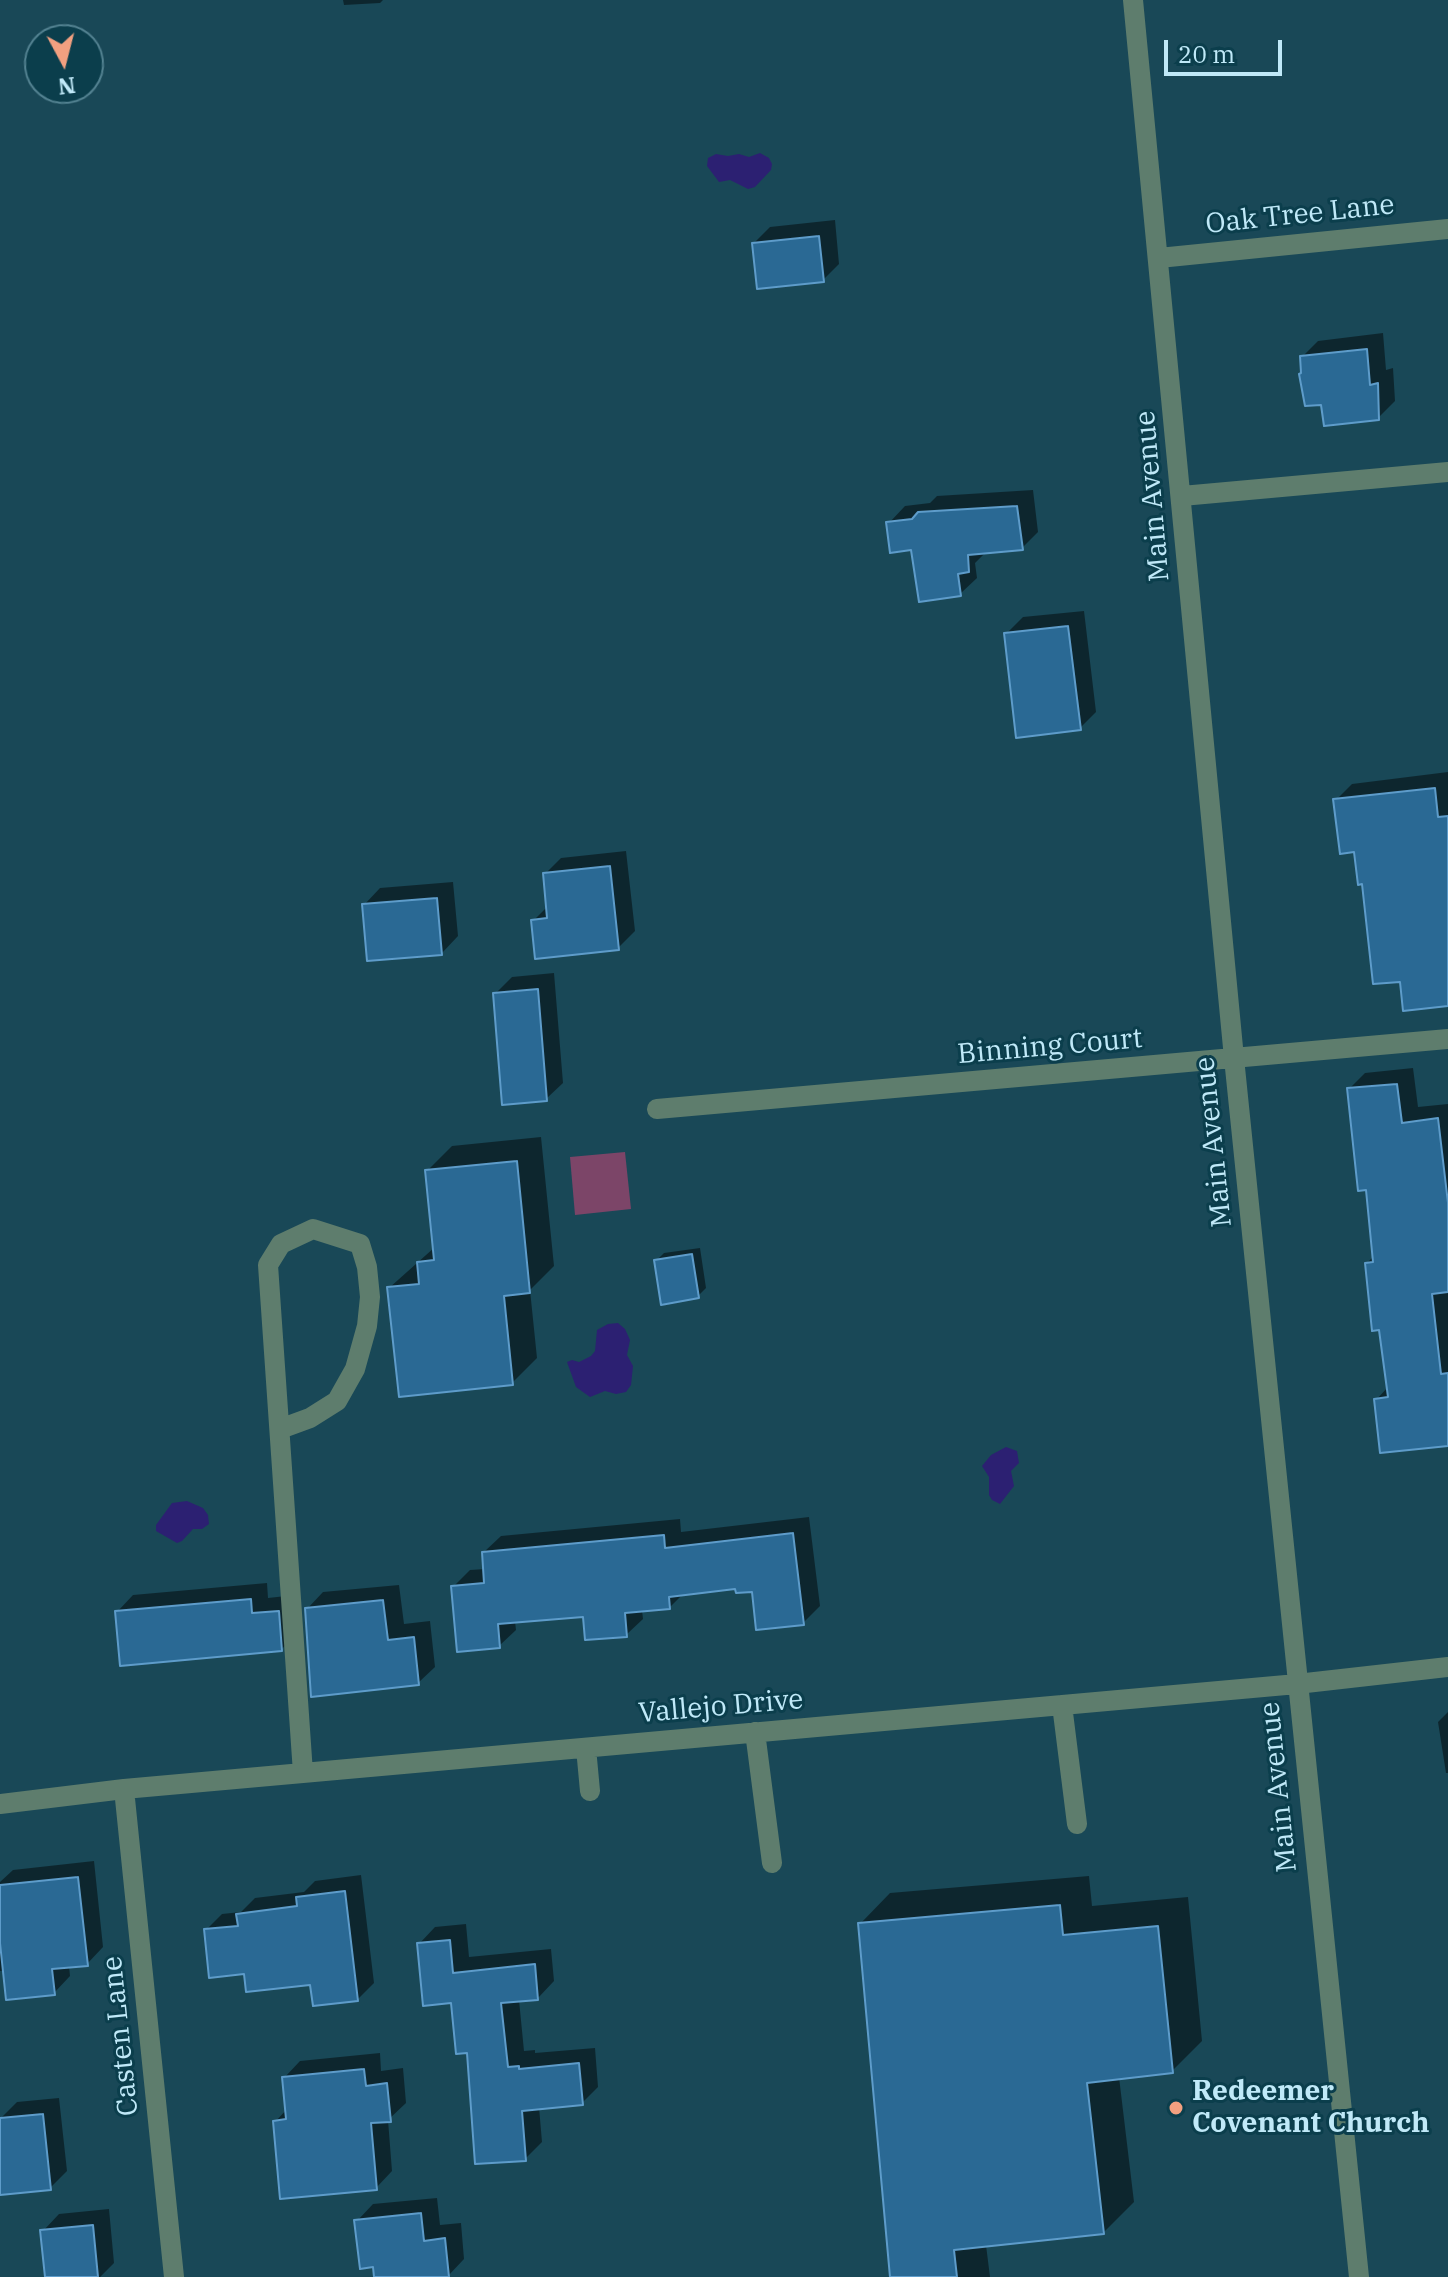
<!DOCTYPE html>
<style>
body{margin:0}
#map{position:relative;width:1448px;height:2277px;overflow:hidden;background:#194857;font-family:"IBM Plex Serif",serif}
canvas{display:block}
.north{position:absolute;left:24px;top:24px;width:80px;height:80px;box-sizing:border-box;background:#0b3e4c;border:2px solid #538291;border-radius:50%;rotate:173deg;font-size:22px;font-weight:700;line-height:32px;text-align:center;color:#c0e9f8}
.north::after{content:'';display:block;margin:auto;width:28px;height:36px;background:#f2a080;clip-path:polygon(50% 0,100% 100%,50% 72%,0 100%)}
.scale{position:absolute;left:1164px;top:40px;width:118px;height:36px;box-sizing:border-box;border:4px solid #c0e9f8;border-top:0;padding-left:10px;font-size:24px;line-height:28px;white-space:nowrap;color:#c0e9f8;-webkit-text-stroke:6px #0b3e4c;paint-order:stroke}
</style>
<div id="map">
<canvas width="1448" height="2277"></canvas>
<div class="north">N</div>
<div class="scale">20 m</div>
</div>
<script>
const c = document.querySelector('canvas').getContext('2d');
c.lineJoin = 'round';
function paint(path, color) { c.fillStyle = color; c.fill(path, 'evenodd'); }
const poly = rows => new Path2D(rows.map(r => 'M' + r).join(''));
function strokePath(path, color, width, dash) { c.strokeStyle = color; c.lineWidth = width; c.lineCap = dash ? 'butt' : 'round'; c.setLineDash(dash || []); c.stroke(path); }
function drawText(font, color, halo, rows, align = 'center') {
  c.font = font + ' "IBM Plex Serif",serif'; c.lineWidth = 6; c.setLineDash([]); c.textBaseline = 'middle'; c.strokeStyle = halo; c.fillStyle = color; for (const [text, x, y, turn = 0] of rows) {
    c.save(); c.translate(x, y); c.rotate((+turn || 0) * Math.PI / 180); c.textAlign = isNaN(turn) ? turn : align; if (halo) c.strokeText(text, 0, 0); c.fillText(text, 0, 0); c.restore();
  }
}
paint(poly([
 [625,1152,631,1209,575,1215,570,1157]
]), '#7c4568');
paint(poly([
 [760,153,769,158,772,164,771,170,755,187,748,189,730,180,719,182,707,166,708,158,716,154,728,156,739,154,749,157],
 [618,1323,625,1329,630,1340,627,1355,633,1366,631,1385,626,1392,616,1394,605,1391,590,1397,576,1387,567,1362,572,1360,579,1362,591,1356,595,1351,597,1330,608,1324],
 [1006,1447,1017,1451,1019,1463,1011,1471,1014,1486,1000,1504,992,1500,989,1495,989,1477,982,1466,991,1455],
 [187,1501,203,1508,208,1515,209,1524,202,1529,193,1529,182,1541,177,1543,156,1531,156,1525,172,1503]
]), '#2c2072');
paint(poly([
 [343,0,383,0,380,3,344,5],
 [835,220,839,264,823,280,754,243,770,227],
 [1383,333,1386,370,1393,368,1395,401,1378,418,1323,403,1302,357,1318,341],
 [1033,490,1038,532,1022,548,985,553,975,563,977,578,960,594,889,523,905,506,930,503,937,496],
 [1084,611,1096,712,1080,728,1006,634,1023,617],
 [1448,772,1448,1004,1401,980,1336,800,1352,784],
 [626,851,635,931,618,948,533,921,548,906,545,874,561,858],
 [453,882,458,936,442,953,364,905,380,888],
 [554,973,563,1083,546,1099,495,994,512,977],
 [1413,1068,1418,1107,1448,1104,1448,1439,1376,1400,1388,1387,1381,1328,1367,1263,1374,1256,1368,1188,1349,1089,1365,1073],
 [541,1137,554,1266,530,1290,537,1358,512,1383,389,1288,435,1247,427,1171,452,1146],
 [700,1248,706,1288,698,1296,656,1261,664,1253],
 [809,1517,820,1606,803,1623,753,1589,737,1587,684,1593,670,1607,642,1610,643,1619,626,1635,585,1615,515,1621,516,1630,499,1646,453,1587,470,1570,485,1569,484,1552,501,1536,680,1519,681,1532],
 [267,1583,268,1598,295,1595,297,1633,281,1650,117,1612,133,1595],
 [399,1585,404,1624,430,1621,435,1667,418,1683,307,1609,323,1592],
 [1448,1712,1448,1773,1446,1773,1438,1722],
 [94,1861,103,1947,87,1964,69,1966,70,1976,54,1993,5,1971,0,1971,0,1882,13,1870],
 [361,1875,374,1983,357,2000,312,1983,246,1972,206,1930,222,1914,241,1912,255,1898,304,1892,315,1881],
 [1089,1876,1092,1906,1188,1897,1202,2041,1172,2071,1119,2077,1134,2202,1104,2232,986,2245,990,2277,892,2277,860,1924,890,1893],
 [466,1924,469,1957,551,1949,554,1981,538,1998,519,2000,524,2051,535,2050,535,2053,595,2048,598,2087,582,2103,539,2107,542,2142,525,2159,469,2051,452,2001,419,1944,435,1927],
 [380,2053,381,2071,403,2068,406,2103,388,2120,392,2171,376,2188,275,2122,287,2109,284,2078,300,2061],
 [59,2098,67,2171,50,2188,0,2193,0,2119,17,2102],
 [437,2198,440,2225,461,2223,464,2259,448,2276,376,2277,375,2265,357,2221,373,2204],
 [109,2209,114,2263,100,2277,47,2277,43,2231,59,2214]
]), '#0007');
const building = poly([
 [819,236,824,282,757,289,752,243,819,236],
 [1367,349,1370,385,1378,383,1379,420,1324,426,1321,405,1305,406,1299,374,1301,373,1300,356,1367,349],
 [1017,506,1023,550,968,555,969,572,958,574,961,596,919,602,911,550,890,553,886,522,912,519,918,512,1017,506],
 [1068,626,1081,730,1016,738,1004,633,1068,626],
 [1435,788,1438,817,1448,816,1448,1006,1403,1011,1400,982,1373,984,1362,884,1358,885,1354,852,1340,854,1333,799,1435,788],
 [610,866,619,950,535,959,531,920,547,918,543,873,610,866],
 [437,898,442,955,367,961,362,904,437,898],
 [538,989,547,1101,502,1105,493,993,538,989],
 [1397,1084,1402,1123,1438,1118,1448,1203,1448,1292,1432,1294,1441,1374,1448,1373,1448,1446,1380,1453,1374,1399,1388,1397,1379,1330,1372,1331,1365,1263,1373,1262,1366,1190,1358,1191,1347,1088,1397,1084],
 [517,1161,530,1293,504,1296,513,1385,399,1397,387,1287,419,1284,417,1262,434,1260,425,1170,517,1161],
 [692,1254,699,1298,661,1305,654,1260,692,1254],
 [793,1533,804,1625,756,1630,752,1592,736,1593,735,1589,669,1597,670,1609,625,1613,627,1637,585,1640,583,1617,498,1624,500,1648,457,1652,451,1586,484,1583,482,1552,664,1535,665,1548,793,1533],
 [251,1599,252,1613,279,1611,282,1651,120,1666,115,1611,251,1599],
 [383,1600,388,1640,414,1637,419,1685,311,1697,305,1608,383,1600],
 [78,1877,88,1966,52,1969,55,1995,6,2000,0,1943,0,1885,78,1877],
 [345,1891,358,2001,313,2006,310,1985,246,1992,244,1974,209,1978,204,1929,238,1926,236,1914,297,1906,296,1897,345,1891],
 [1060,1905,1063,1935,1158,1926,1173,2073,1087,2083,1104,2234,954,2250,957,2277,890,2277,858,1923,1060,1905],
 [450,1940,453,1973,535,1964,538,2000,501,2003,508,2067,519,2066,519,2069,579,2063,583,2105,522,2111,526,2161,475,2164,467,2053,456,2054,451,2003,423,2006,417,1943,450,1940],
 [364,2069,366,2086,387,2083,391,2122,371,2123,377,2190,280,2199,273,2121,286,2119,282,2077,364,2069],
 [43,2114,51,2190,0,2195,0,2118,43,2114],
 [421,2213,424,2241,445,2238,449,2277,374,2277,373,2267,360,2269,354,2220,421,2213],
 [93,2225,98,2277,45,2277,40,2230,93,2225]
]);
paint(building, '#2a6994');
strokePath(building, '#5e9cca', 2);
strokePath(poly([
 [1133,0,1234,1058,1359,2277],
 [1159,258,1448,229],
 [1182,496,1448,472],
 [657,1109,1448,1039],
 [280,1429,310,1418,337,1401,355,1369,367,1326,370,1297,367,1267,360,1244,313,1229,281,1244,268,1265,303,1773],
 [1062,1705,1077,1824],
 [755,1732,772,1863],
 [586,1748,590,1791],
 [124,1789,174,2277],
 [0,1804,124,1789,1297,1684,1448,1667]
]), '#5e7d6d', 20);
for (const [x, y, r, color] of [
 [1176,2108,8,"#f2a080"]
]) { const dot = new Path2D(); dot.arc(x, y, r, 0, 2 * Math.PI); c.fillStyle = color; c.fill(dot); strokePath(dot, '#0b3e4c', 3); }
drawText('28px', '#c0e9f8', '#0b3e4c', [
 ["Oak Tree Lane",1300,215,-6],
 ["Main Avenue",1153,496,-95],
 ["Binning Court",1050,1047,-5],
 ["Main Avenue",1214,1142,-96],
 ["Vallejo Drive",721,1707,-5],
 ["Main Avenue",1279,1787,-96],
 ["Casten Lane",121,2036,-96]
]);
drawText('bold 28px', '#c0e9f8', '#0b3e4c', [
 ["Redeemer",1192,2092],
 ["Covenant Church",1192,2124]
], 'left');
</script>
